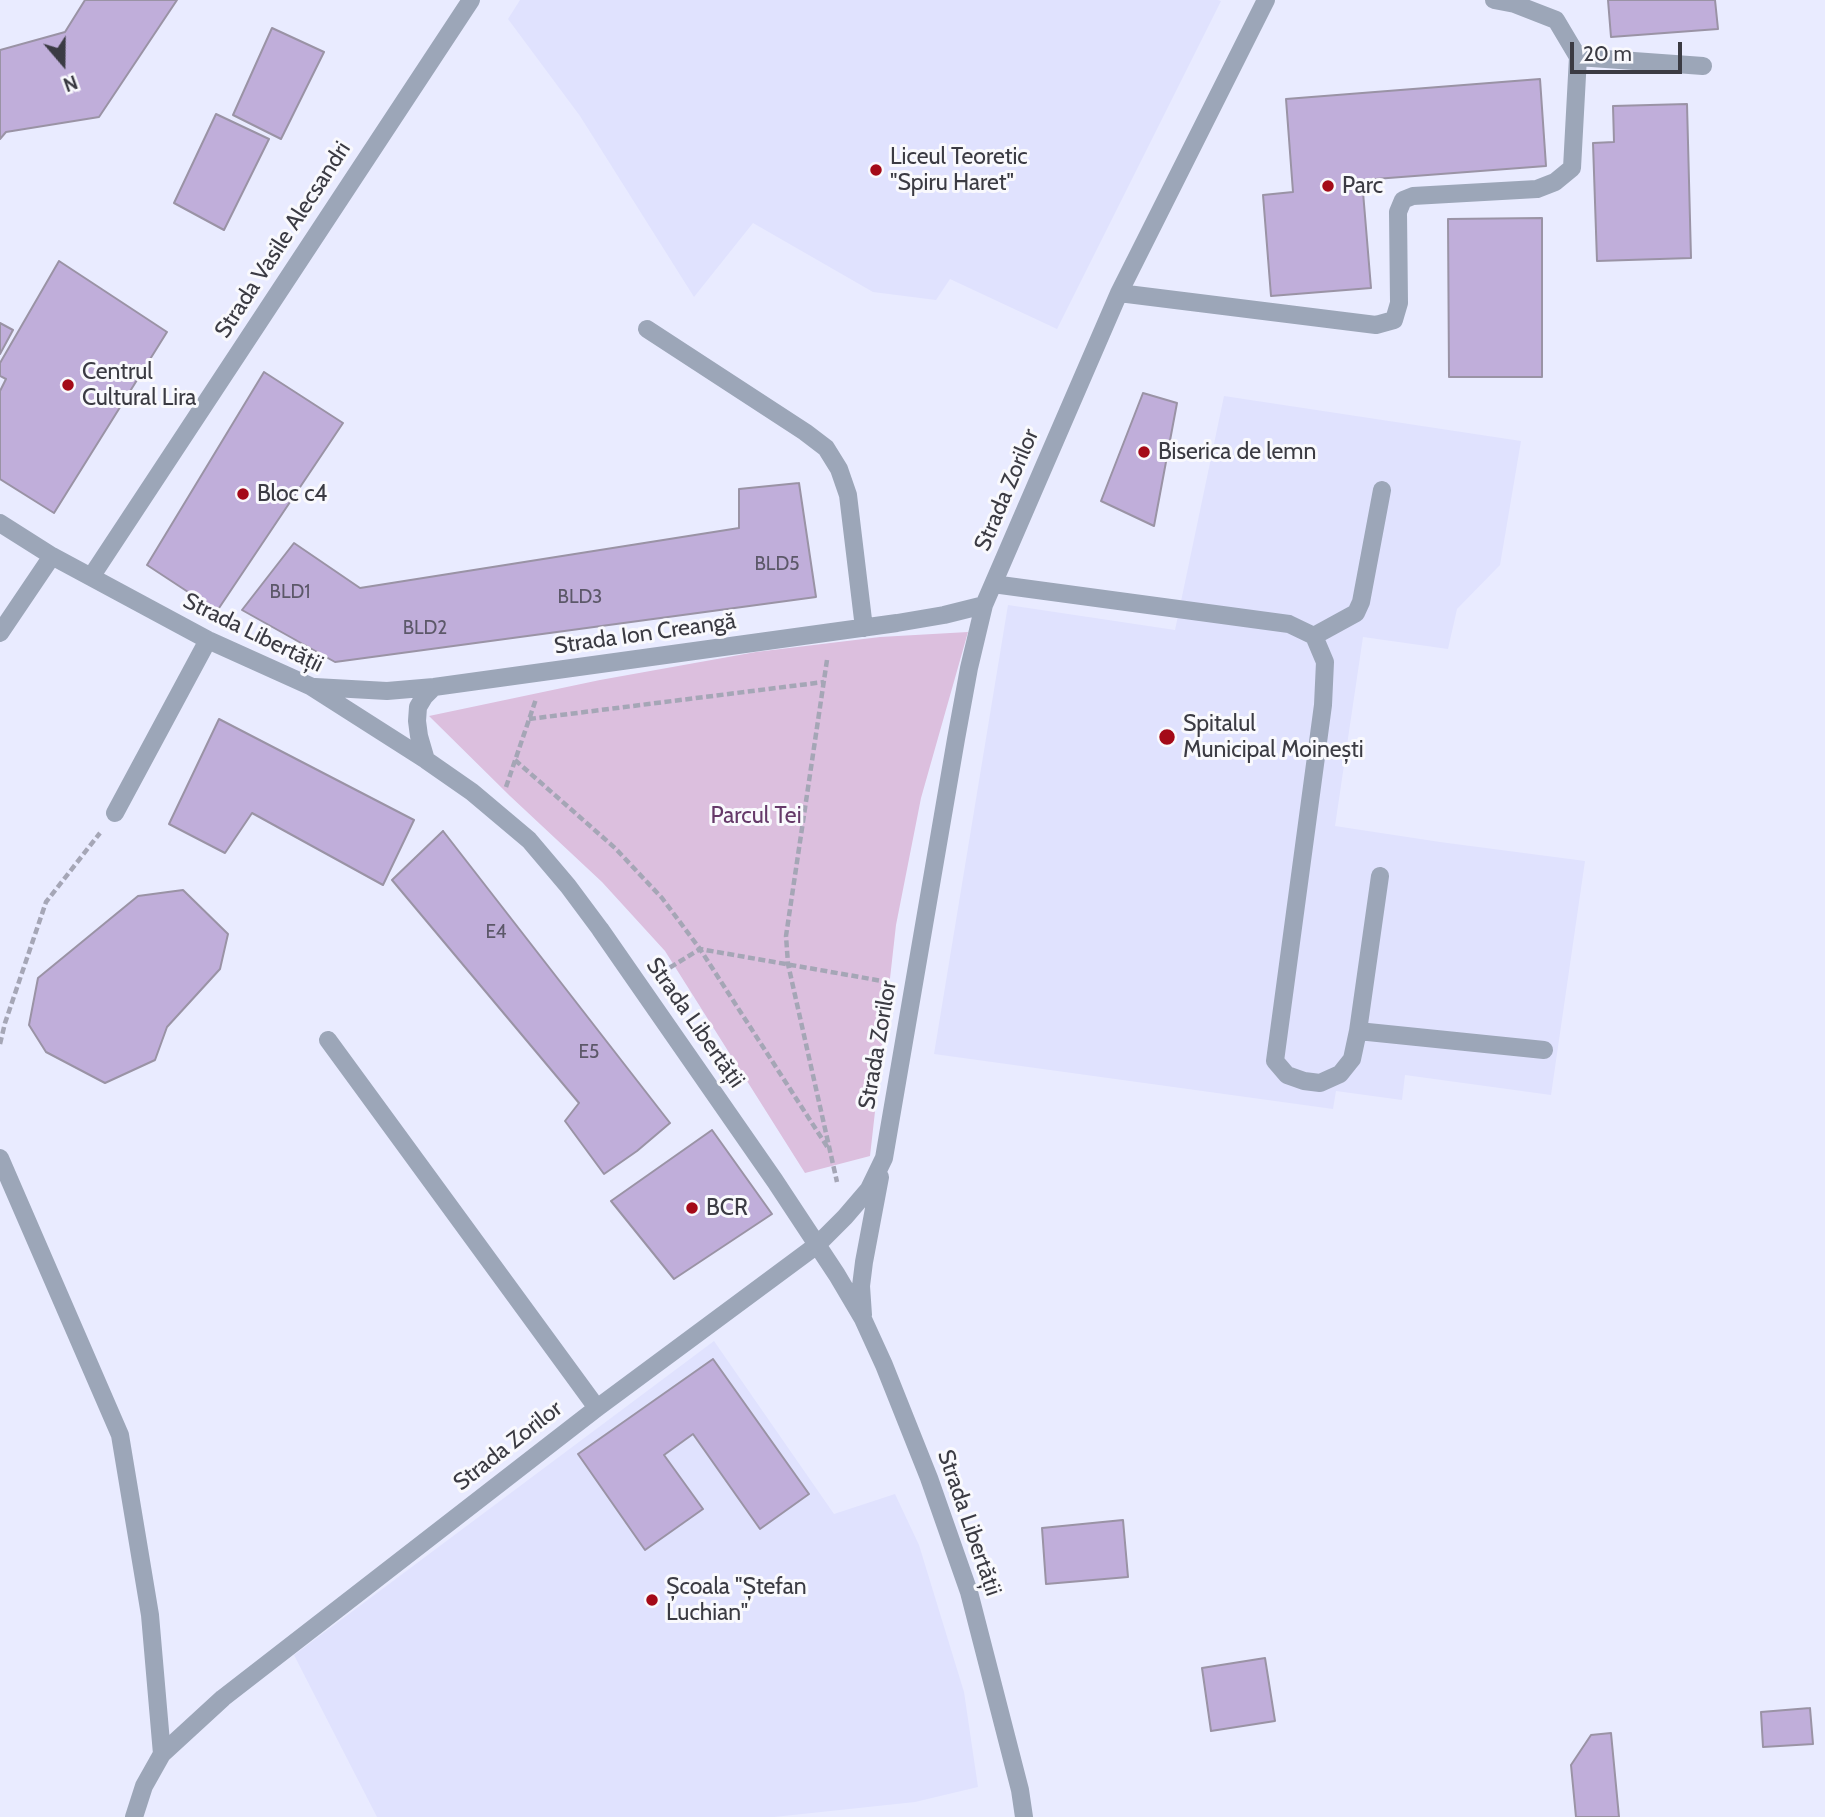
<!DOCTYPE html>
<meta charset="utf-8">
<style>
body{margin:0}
#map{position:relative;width:1825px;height:1817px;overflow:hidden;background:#e9ebff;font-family:Cabin,sans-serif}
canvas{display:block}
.north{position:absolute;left:28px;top:28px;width:70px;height:70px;-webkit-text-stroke:5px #f9f9fd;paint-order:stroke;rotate:160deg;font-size:19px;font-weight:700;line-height:28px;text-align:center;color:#3b3b43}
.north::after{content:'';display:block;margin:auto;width:24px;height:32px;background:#3b3b43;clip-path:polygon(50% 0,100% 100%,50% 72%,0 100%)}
.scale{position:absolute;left:1570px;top:42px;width:112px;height:32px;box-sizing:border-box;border:4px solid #3b3b43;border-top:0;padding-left:9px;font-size:21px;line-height:24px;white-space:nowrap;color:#3b3b43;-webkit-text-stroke:5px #f9f9fd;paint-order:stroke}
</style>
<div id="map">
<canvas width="1825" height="1817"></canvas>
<div class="north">N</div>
<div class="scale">20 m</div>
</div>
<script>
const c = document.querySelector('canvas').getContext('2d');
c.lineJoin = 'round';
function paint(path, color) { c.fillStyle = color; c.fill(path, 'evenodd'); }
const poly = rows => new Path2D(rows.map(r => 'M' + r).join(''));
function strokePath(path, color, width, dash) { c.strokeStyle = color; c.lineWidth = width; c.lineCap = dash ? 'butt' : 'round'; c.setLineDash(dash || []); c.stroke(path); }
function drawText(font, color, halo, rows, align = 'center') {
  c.font = font + ' Cabin,sans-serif'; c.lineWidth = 6; c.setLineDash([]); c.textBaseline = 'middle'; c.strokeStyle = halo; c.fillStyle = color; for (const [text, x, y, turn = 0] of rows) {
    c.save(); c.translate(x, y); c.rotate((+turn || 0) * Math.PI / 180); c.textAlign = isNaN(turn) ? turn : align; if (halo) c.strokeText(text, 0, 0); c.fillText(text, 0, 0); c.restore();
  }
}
paint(poly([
 [520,0,1218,0,1221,1,1057,329,950,279,936,300,873,292,753,223,694,297,580,116,508,19],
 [1224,396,1521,441,1500,565,1457,609,1448,649,1363,637,1335,826,1440,842,1585,861,1551,1095,1405,1075,1402,1100,1336,1091,1333,1109,934,1054,1008,605,1175,630],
 [714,1341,834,1514,895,1494,919,1545,964,1692,978,1787,915,1802,774,1817,377,1817,294,1655]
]), '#e0e2fe');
paint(poly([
 [968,632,921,798,896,925,870,1156,805,1173,665,951,602,882,510,796,429,716,600,680,756,652,880,637]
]), '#dcbfde');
const building = poly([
 [85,0,177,0,99,117,6,132,0,139,0,50,65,32,85,0],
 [1608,0,1715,0,1718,29,1611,37,1608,0],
 [272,28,324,52,281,139,233,115,272,28],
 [1540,79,1546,166,1362,180,1371,288,1271,296,1263,195,1293,192,1286,99,1540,79],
 [1687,104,1691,258,1597,261,1593,143,1614,142,1613,106,1687,104],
 [216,114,269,139,224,230,174,203,216,114],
 [1542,218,1542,377,1449,377,1448,219,1542,218],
 [59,261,167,332,54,513,0,479,0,391,6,379,0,376,0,363,59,261],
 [0,323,13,330,0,354,0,323],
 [264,372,343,423,217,611,147,565,264,372],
 [1143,393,1177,403,1154,526,1101,501,1143,393],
 [799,483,816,597,335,662,242,610,294,543,360,588,739,528,739,489,799,483],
 [219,719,414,820,383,885,252,813,225,853,169,824,219,719],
 [443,831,670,1123,637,1151,604,1174,565,1121,579,1103,392,880,443,831],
 [183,890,228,934,220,969,167,1027,155,1060,105,1083,46,1052,29,1025,38,978,138,896,183,890],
 [712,1130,772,1214,674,1279,611,1201,712,1130],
 [713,1359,809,1494,760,1529,693,1434,664,1455,703,1509,645,1550,578,1454,713,1359],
 [1123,1520,1128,1577,1046,1584,1042,1528,1123,1520],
 [1265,1658,1275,1721,1211,1731,1202,1668,1265,1658],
 [1810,1708,1813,1744,1763,1747,1761,1712,1810,1708],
 [1611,1733,1619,1817,1576,1817,1571,1765,1591,1735,1611,1733]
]);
paint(building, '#c0aeda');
strokePath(building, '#9a93a5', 2);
strokePath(poly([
 [827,660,786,936,788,964,837,1182],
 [529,719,824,682],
 [515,760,615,848,662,898,700,949,828,1148],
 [506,787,536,699],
 [661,973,700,949,888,982],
 [0,1044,5,1023,46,902,100,833]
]), '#a5a6b6', 4.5, [7, 3.5]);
strokePath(poly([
 [1578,57,1703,66],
 [1119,293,1376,325,1394,320,1399,303,1398,212,1403,200,1413,196,1537,189,1555,182,1572,168,1578,57,1556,20,1515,4,1494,0],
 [647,329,805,432,826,448,839,469,848,495,864,628],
 [0,523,52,556,208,640,310,686,426,760,472,792,529,840,568,886,600,929,775,1181,837,1275,863,1319,884,1365,929,1478,969,1592,1020,1790,1024,1817],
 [91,577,471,0],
 [993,584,1289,624,1314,636,1325,662,1323,705,1275,1061,1287,1075,1304,1081,1320,1083,1340,1074,1352,1059,1358,1031,1380,876],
 [0,633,52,556],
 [1314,636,1356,613,1361,602,1382,490],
 [315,687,387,691,434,687,897,623,944,615,984,605],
 [426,760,419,736,417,721,418,707,424,697,434,687],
 [115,813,208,640],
 [1358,1031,1544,1050],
 [328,1040,597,1408],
 [0,1158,120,1435,150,1615,162,1754],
 [863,1315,861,1286,864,1262,880,1177],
 [134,1817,144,1786,162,1754,223,1698,597,1408,817,1245,845,1217,869,1189,884,1158,956,739,969,668,984,605,1119,293,1266,0]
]), '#9ca6b8', 18);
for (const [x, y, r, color] of [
 [876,170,7,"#a40a18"],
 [1328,186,7,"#a40a18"],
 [68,385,7,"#a40a18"],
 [1144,452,7,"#a40a18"],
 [243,494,7,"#a40a18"],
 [1167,737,9,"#a40a18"],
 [692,1208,7,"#a40a18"],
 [652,1600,7,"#a40a18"]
]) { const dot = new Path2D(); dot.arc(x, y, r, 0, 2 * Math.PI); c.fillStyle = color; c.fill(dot); strokePath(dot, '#f9f9fd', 2.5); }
drawText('19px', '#5c5869', null, [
 ["BLD5",777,564],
 ["BLD1",290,592],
 ["BLD3",580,597],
 ["BLD2",425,628],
 ["E4",496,932],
 ["E5",589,1052]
]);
drawText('23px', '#3b3b43', '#f9f9fd', [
 ["Liceul Teoretic",890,157],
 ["\"Spiru Haret\"",890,183],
 ["Parc",1342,186],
 ["Centrul",82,372],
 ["Cultural Lira",82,398],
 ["Biserica de lemn",1158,452],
 ["Bloc c4",257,494],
 ["Spitalul",1183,724],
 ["Municipal Moinești",1183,750],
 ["BCR",706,1208],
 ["Școala \"Ștefan",666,1587],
 ["Luchian\"",666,1613]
], 'left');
drawText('23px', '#3b3b43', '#f9f9fd', [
 ["Strada Vasile Alecsandri",283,240,-57],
 ["Strada Zorilor",1007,490,-67],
 ["Strada Libertății",253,633,26],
 ["Strada Ion Creangă",645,634,-8],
 ["Strada Libertății",695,1023,55],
 ["Strada Zorilor",878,1045,-80],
 ["Strada Zorilor",508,1446,-38],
 ["Strada Libertății",969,1523,71]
]);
drawText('23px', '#653969', '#f9f9fd', [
 ["Parcul Tei",756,816]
]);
</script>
